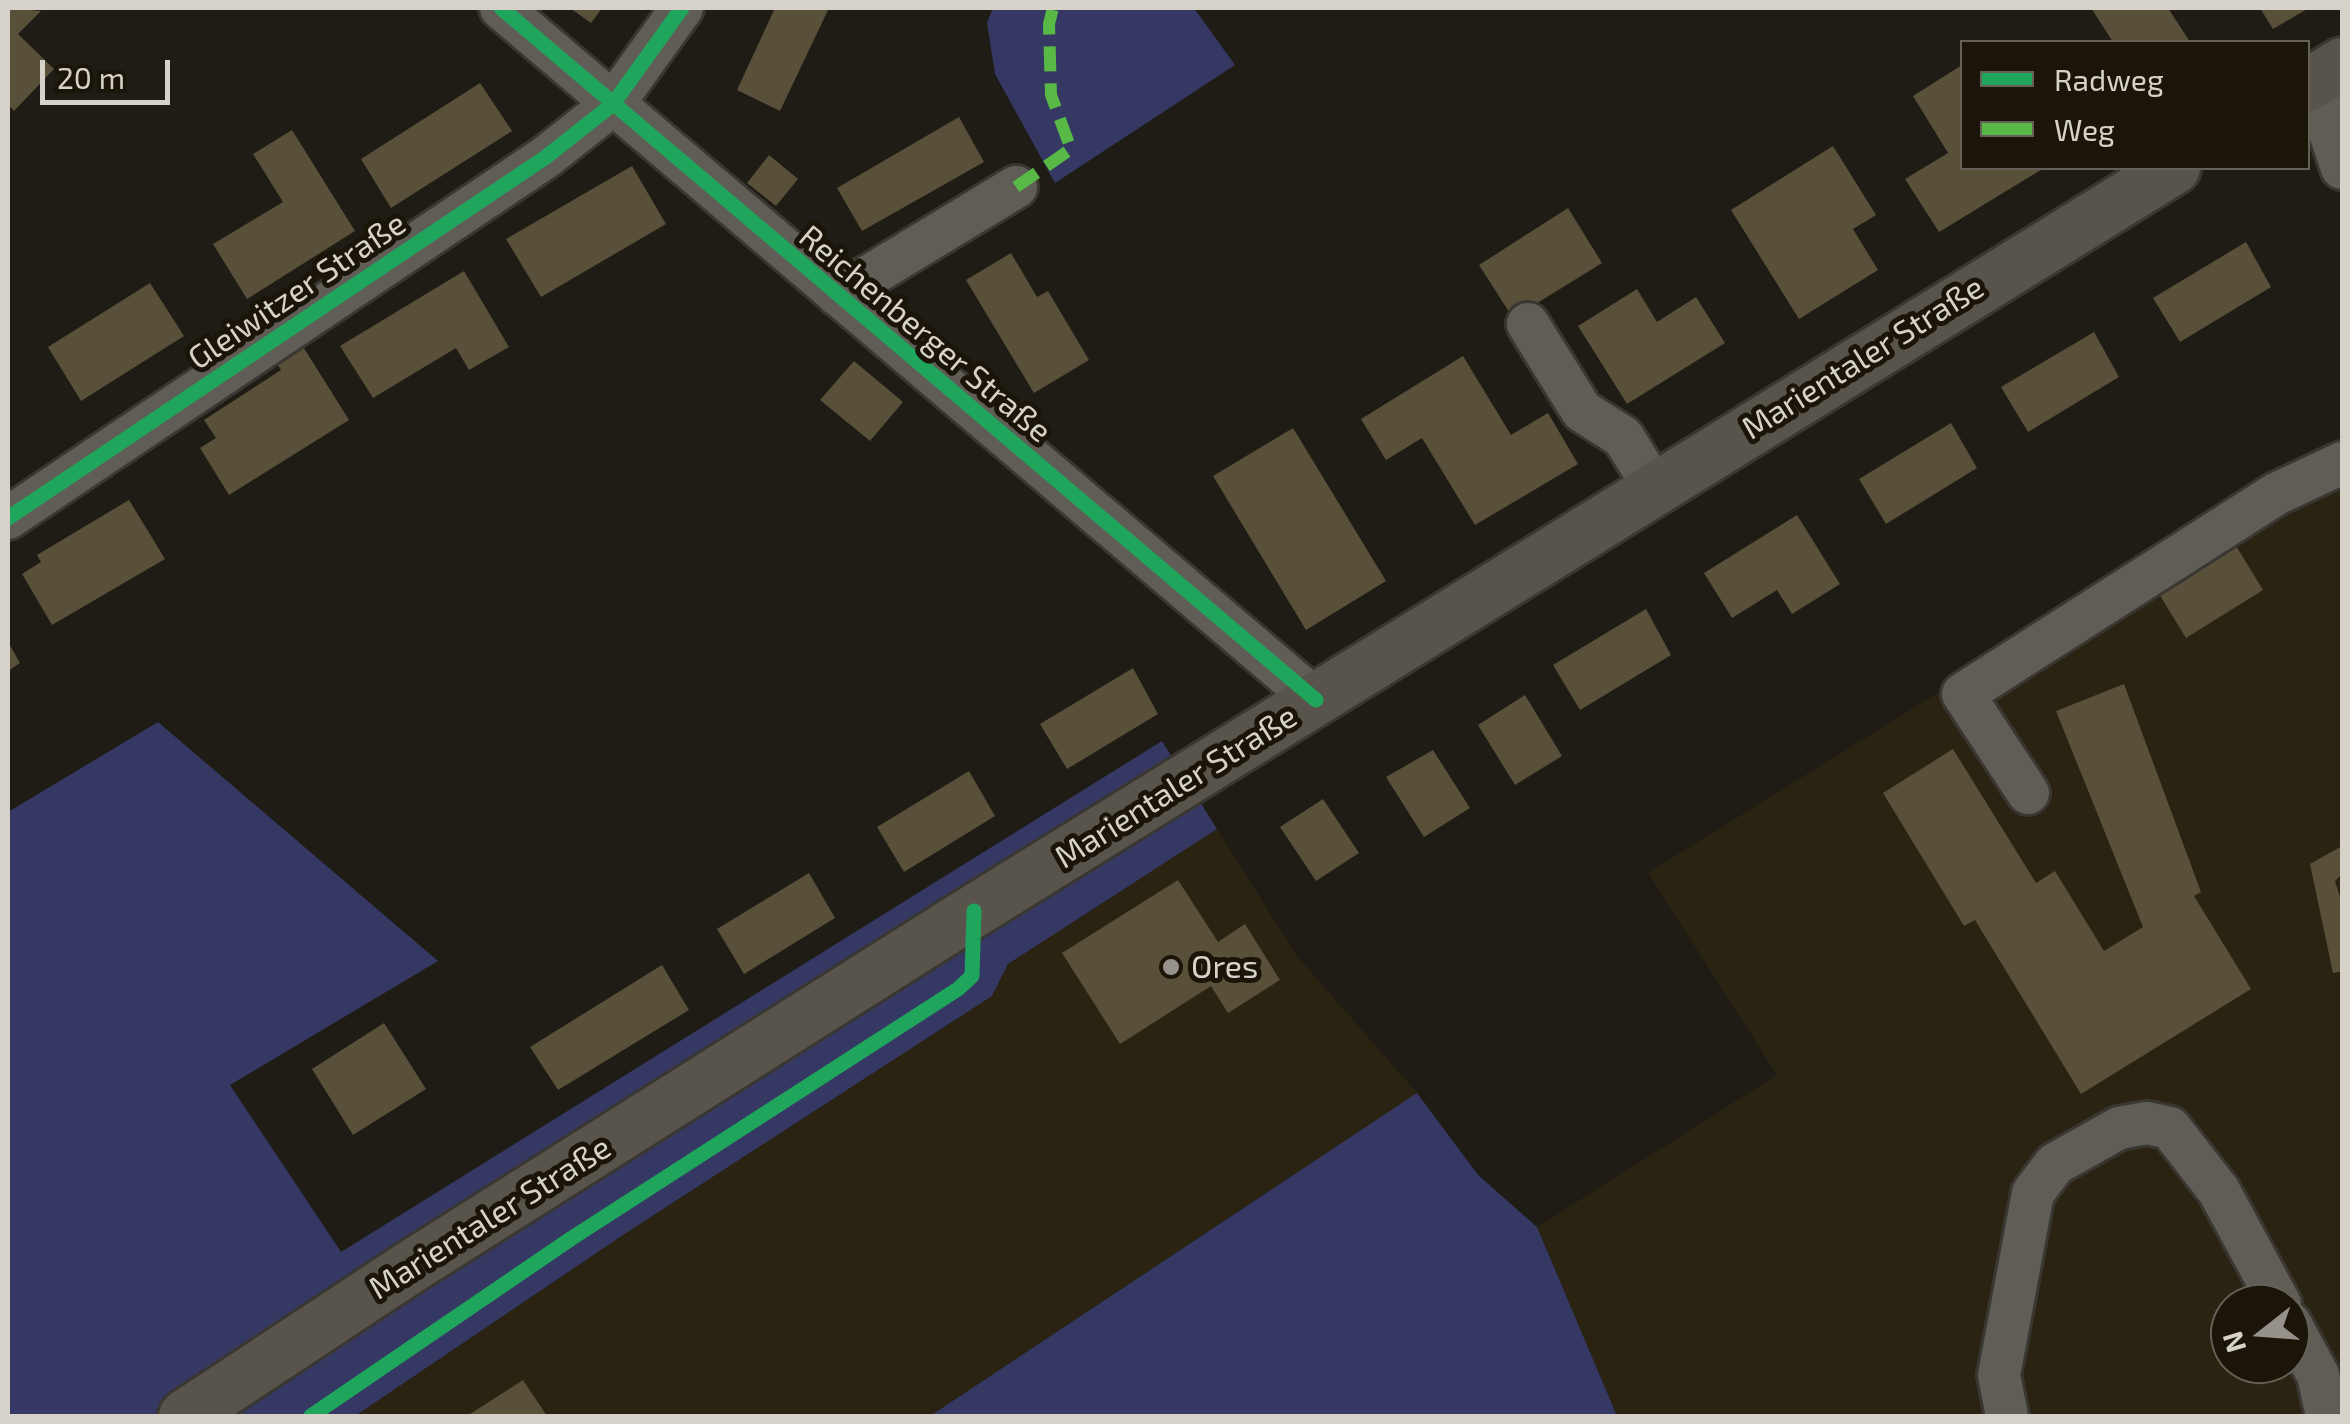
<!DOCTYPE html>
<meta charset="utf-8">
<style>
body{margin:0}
#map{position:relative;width:2350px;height:1424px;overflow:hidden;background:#1f1c15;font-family:"Exo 2",sans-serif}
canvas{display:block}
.frame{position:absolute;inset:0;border:10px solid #d6d2ca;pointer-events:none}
.legend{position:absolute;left:1960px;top:40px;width:350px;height:130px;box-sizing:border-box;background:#1a1508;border:2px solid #656156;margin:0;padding:12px 18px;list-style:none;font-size:30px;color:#d6d2ca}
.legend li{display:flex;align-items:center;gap:20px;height:50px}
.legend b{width:50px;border:2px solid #656156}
.north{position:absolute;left:2210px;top:1284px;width:100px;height:100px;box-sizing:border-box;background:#1a1508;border:2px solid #656156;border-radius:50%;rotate:253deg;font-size:28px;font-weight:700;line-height:40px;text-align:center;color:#d6d2ca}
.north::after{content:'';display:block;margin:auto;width:35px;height:45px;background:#96928b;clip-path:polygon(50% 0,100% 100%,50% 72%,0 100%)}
.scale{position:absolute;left:40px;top:60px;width:130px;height:45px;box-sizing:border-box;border:5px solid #d6d2ca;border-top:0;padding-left:12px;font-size:30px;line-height:35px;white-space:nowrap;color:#d6d2ca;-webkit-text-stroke:8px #1a1508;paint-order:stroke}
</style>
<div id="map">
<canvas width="2350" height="1424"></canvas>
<div class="frame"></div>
<ul class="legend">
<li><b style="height:12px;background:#20a55d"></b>Radweg</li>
<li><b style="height:12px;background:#58b947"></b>Weg</li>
</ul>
<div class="north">N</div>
<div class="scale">20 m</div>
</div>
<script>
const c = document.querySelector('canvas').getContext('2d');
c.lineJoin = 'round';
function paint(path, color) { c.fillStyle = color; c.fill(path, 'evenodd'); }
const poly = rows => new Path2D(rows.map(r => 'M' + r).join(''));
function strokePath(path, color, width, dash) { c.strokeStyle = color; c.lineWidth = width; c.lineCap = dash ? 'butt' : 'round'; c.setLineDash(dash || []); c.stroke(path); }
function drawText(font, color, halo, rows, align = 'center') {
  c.font = font + ' "Exo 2",sans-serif'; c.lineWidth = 10; c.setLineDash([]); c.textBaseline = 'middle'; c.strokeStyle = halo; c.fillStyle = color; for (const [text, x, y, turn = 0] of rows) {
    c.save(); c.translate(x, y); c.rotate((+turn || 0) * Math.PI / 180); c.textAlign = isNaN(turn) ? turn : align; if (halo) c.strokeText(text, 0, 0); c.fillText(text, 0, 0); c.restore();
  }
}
paint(poly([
 [2342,441,2342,1416,1617,1416,1537,1227,1777,1075,1648,873],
 [2230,1304,2290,1304,2290,1364,2230,1364],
 [1217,829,1297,956,1417,1093,930,1416,355,1416,623,1235,992,996,1008,964]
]), '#2a2312');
paint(poly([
 [993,8,1194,8,1235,65,1055,183,995,74,987,23],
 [158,722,438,961,230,1085,341,1252,1162,741,1217,829,1008,964,992,996,623,1235,355,1416,8,1416,8,812],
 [1417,1093,1478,1175,1537,1227,1617,1416,930,1416]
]), '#353863');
paint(poly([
 [8,8,41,11,18,34,54,69,14,111,8,104],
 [570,8,602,8,591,23],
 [775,8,829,8,780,111,737,90],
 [2091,8,2168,8,2190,42,2113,42],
 [2260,8,2309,8,2273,29],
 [1962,65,1962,168,2044,168,1939,232,1905,179,1948,153,1913,96],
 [480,83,512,131,391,208,361,159],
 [959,117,984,162,862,231,837,188],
 [292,130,355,231,247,299,213,244,283,202,253,154],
 [1833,146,1876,215,1853,229,1878,270,1799,319,1731,210],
 [769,155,798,179,776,206,747,183],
 [632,166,666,224,541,297,506,239],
 [1568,208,1602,263,1513,318,1479,265],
 [2246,242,2271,287,2180,342,2153,298],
 [1011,253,1037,297,1048,291,1089,360,1034,393,966,280],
 [464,271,509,347,469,370,456,348,373,398,340,346],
 [150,283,184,336,81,401,48,347],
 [1637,289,1657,322,1696,297,1725,343,1627,404,1578,326],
 [2094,332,2119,377,2028,432,2001,387],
 [302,345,349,420,229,495,200,448,216,438,204,420,281,370,276,362],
 [1463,356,1511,435,1548,413,1578,464,1475,525,1422,438,1386,460,1361,419],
 [854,361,903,402,870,441,820,400],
 [1951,423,1977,468,1886,524,1859,479],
 [1293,428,1386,581,1306,630,1213,476],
 [129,500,165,559,52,625,22,574,41,562,37,555],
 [1797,515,1840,584,1792,614,1777,590,1732,618,1704,573],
 [2230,536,2263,590,2186,638,2153,584],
 [1646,609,1671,655,1580,710,1553,665],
 [8,642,20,663,8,671],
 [1133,668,1158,714,1067,769,1040,724],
 [2124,684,2201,892,2194,896,2251,989,2081,1094,1975,920,1964,926,1883,793,1953,749,2036,883,2055,871,2104,951,2143,927,2056,711],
 [1525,695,1562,756,1515,785,1478,725],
 [1433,750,1470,808,1424,837,1386,777],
 [969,771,995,816,904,872,877,827],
 [1323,799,1359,853,1316,881,1280,827],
 [2342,846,2342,874,2335,881,2342,904,2342,971,2333,973,2310,864],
 [809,873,835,918,744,974,717,929],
 [1178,880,1218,942,1245,924,1280,980,1228,1013,1211,986,1120,1044,1062,953],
 [662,965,689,1010,558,1090,530,1047],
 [384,1023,426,1089,353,1135,312,1069],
 [523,1380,547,1416,467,1416]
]), '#585038');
const minor = poly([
 [501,8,1316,700],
 [2313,82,2342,168],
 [838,295,1016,187],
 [1528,324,1582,411,1623,437,1654,487],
 [8,518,546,157,613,104,682,8],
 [2028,793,1963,694,2276,494,2342,463],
 [2290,1323,2318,1375,2327,1416],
 [2007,1416,1999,1375,2033,1193,2055,1164,2119,1128,2147,1123,2170,1128,2219,1191,2280,1304]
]);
const major = poly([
 [2308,85,2342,64],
 [185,1416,409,1268,974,911,2174,168]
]);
strokePath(minor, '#3a3732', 48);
strokePath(major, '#3a3732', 58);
strokePath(minor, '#605d57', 42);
strokePath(major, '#58544b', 52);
strokePath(poly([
 [1016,187,1071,149,1051,95,1049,24,1053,8]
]), '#58b947', 12, [25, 12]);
strokePath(poly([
 [501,8,1316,700],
 [8,518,546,157,613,104,682,8],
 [311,1416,572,1238,958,989,972,976,974,911]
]), '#20a55d', 15);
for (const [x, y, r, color] of [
 [1171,967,10,"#96928b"]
]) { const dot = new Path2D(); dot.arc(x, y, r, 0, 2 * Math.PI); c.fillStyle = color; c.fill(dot); strokePath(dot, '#1a1508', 4); }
drawText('32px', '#d6d2ca', '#1a1508', [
 ["Gleiwitzer Straße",297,291,-34],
 ["Reichenberger Straße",925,334,40],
 ["Marientaler Straße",1863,358,-32],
 ["Marientaler Straße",1176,787,-32],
 ["Marientaler Straße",490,1218,-32]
]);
drawText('32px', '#d6d2ca', '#1a1508', [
 ["Ores",1191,967]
], 'left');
</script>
